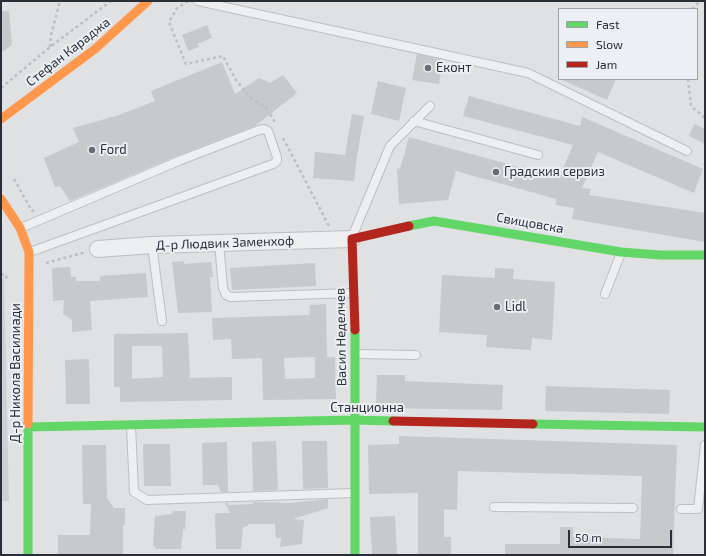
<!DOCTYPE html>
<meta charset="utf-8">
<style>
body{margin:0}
#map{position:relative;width:706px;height:556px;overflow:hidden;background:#dfe1e3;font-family:"Exo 2",sans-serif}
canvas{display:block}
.frame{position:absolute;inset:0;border:2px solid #282f39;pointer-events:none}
.legend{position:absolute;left:558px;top:8px;width:140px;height:72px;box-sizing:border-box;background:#eceff3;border:1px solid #9ea2a9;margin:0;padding:5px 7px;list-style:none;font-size:12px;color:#282f39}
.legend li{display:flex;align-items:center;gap:8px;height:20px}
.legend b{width:20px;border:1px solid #9ea2a9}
.scale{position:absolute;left:568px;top:530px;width:104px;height:18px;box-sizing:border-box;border:2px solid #282f39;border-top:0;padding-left:5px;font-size:12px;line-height:14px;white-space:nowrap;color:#282f39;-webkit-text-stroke:3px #eceff3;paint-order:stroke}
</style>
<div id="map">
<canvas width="706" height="556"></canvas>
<div class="frame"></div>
<ul class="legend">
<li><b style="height:5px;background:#63d668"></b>Fast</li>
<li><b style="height:5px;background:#ff974d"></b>Slow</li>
<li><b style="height:5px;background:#b3261e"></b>Jam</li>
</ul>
<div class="scale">50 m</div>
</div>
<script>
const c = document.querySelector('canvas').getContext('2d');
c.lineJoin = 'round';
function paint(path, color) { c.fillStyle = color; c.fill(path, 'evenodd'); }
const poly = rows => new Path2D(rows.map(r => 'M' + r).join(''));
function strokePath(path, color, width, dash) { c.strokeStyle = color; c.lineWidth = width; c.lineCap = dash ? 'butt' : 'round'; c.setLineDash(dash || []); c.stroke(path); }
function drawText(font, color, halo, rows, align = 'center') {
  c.font = font + ' "Exo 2",sans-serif'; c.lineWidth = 4; c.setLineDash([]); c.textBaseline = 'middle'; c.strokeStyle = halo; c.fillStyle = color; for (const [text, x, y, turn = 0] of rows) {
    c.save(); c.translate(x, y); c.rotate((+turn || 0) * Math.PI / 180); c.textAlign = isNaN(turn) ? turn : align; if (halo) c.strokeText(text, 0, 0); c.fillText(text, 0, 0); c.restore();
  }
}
paint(poly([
 [1,278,4,278,9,501,1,501]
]), '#cdd1d5');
paint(poly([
 [1,11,9,11,12,45,1,53],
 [207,25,212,38,197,44,199,47,188,51,182,35],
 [417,54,443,60,439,84,412,80],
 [222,62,235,94,259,78,270,83,283,75,297,93,255,126,179,155,70,201,60,186,55,187,44,158,79,142,73,128,119,115,155,101,151,91],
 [560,79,616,79,607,100],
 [378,81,406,88,399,121,371,114],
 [469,96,580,126,582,117,703,169,694,193,598,152,582,188,591,189,589,195,705,213,705,242,572,219,574,208,556,205,556,199,456,171,448,200,399,204,397,168,400,169,409,137,559,178,573,145,463,116],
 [352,114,364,116,357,156,354,181,313,178,315,152,345,155],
 [694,124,705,129,705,144,689,136],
 [184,261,184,264,211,262,213,277,210,277,212,312,178,313,172,262],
 [315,263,316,286,232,290,230,268],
 [70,267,71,277,76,277,76,281,100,281,100,276,146,273,148,297,90,301,92,330,72,332,72,320,63,314,64,300,53,301,52,268],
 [495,268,514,269,513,279,555,282,552,340,532,338,531,350,486,347,487,335,439,332,442,275,495,278],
 [326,304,327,357,335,357,336,399,263,400,262,358,232,359,231,339,213,340,212,318,309,315,310,305],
 [315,357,315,378,285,379,284,358],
 [188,333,190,378,232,377,232,400,120,402,120,387,114,387,114,334],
 [132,346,162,346,163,377,132,379],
 [89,359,90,404,66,404,65,360],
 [377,375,405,375,405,381,503,385,502,410,382,408,376,404],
 [546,386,670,390,669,414,545,411],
 [399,436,677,445,673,555,505,555,505,544,560,544,560,527,573,527,573,537,640,539,642,476,458,471,457,510,444,509,444,537,451,537,451,555,418,555,418,493,369,494,368,445,399,444],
 [276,441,278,490,253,491,252,442],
 [302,441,327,441,328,488,303,489],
 [227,442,228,492,221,492,218,485,203,485,202,443],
 [143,444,170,444,171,486,144,486],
 [82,445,106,445,107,498,114,508,125,508,125,526,123,525,123,555,58,555,58,535,90,535,91,504,83,504],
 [328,499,328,508,293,519,304,520,302,544,280,547,281,538,276,538,275,524,248,524,248,526,243,527,241,549,216,549,215,515,217,513,230,513,225,503,228,503,228,505,253,504,253,502,289,503],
 [173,511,186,511,185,529,183,530,181,549,155,549,155,546,153,546,155,516,172,514],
 [395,516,397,555,372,555,370,517]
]), '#c7c9cb');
const lane = poly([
 [198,1,528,73,687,151],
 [414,121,538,155],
 [21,228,181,160,259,130,264,129,268,131,277,157,277,161,273,164,30,252],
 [352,237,390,146,430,106],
 [219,243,223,288,226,295,231,297,353,293],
 [152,245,162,321],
 [605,294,621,253],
 [356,354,416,355],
 [131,426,134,492,147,500,354,493],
 [494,507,633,508],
 [681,509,698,509,705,445]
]);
const street = poly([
 [98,249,152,245,352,239]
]);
strokePath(lane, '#bdbfc1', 10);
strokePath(street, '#bdbfc1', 18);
strokePath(poly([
 [188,1,177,8,169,22,186,64,223,56,236,80,251,98,268,109],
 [692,9,700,1],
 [50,47,51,35,60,1],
 [688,79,691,106,705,118],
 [1,88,50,47,111,1],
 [270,114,275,122],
 [283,138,329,226],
 [14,179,32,211,35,210],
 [46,263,86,252],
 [1,275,5,274,7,279],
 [51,554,51,555]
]), '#bdbfc2', 2.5, [3, 3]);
strokePath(lane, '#eeeff0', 8);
strokePath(street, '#eeeff0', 16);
strokePath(poly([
 [409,226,434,221,621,252,660,255,705,255],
 [355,330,355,555],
 [533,424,705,427],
 [28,427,354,420,393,421],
 [28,555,28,424]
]), '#63d668', 9);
strokePath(poly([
 [1,119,95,49,148,1],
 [1,199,20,228,29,252,28,424]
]), '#ff974d', 9);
strokePath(poly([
 [355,330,352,239,409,226],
 [393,421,533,424]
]), '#b3261e', 9);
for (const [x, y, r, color] of [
 [428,68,4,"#686d74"],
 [92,150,4,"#686d74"],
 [496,172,4,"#686d74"],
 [497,307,4,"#686d74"]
]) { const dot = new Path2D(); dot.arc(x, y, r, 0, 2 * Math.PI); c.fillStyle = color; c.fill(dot); strokePath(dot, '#eceff3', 1.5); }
drawText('13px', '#282f39', '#eceff3', [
 ["Стефан Караджа",68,52,-38],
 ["Свищовска",530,223,10],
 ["Д-р Людвик Заменхоф",225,243,-2],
 ["Васил Неделчев",341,337,-91],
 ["Д-р Никола Василиади",16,373,-90],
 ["Станционна",367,408]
]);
drawText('13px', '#282f39', '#eceff3', [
 ["Еконт",436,68],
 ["Ford",100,150],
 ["Градския сервиз",504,172],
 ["Lidl",505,307]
], 'left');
</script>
